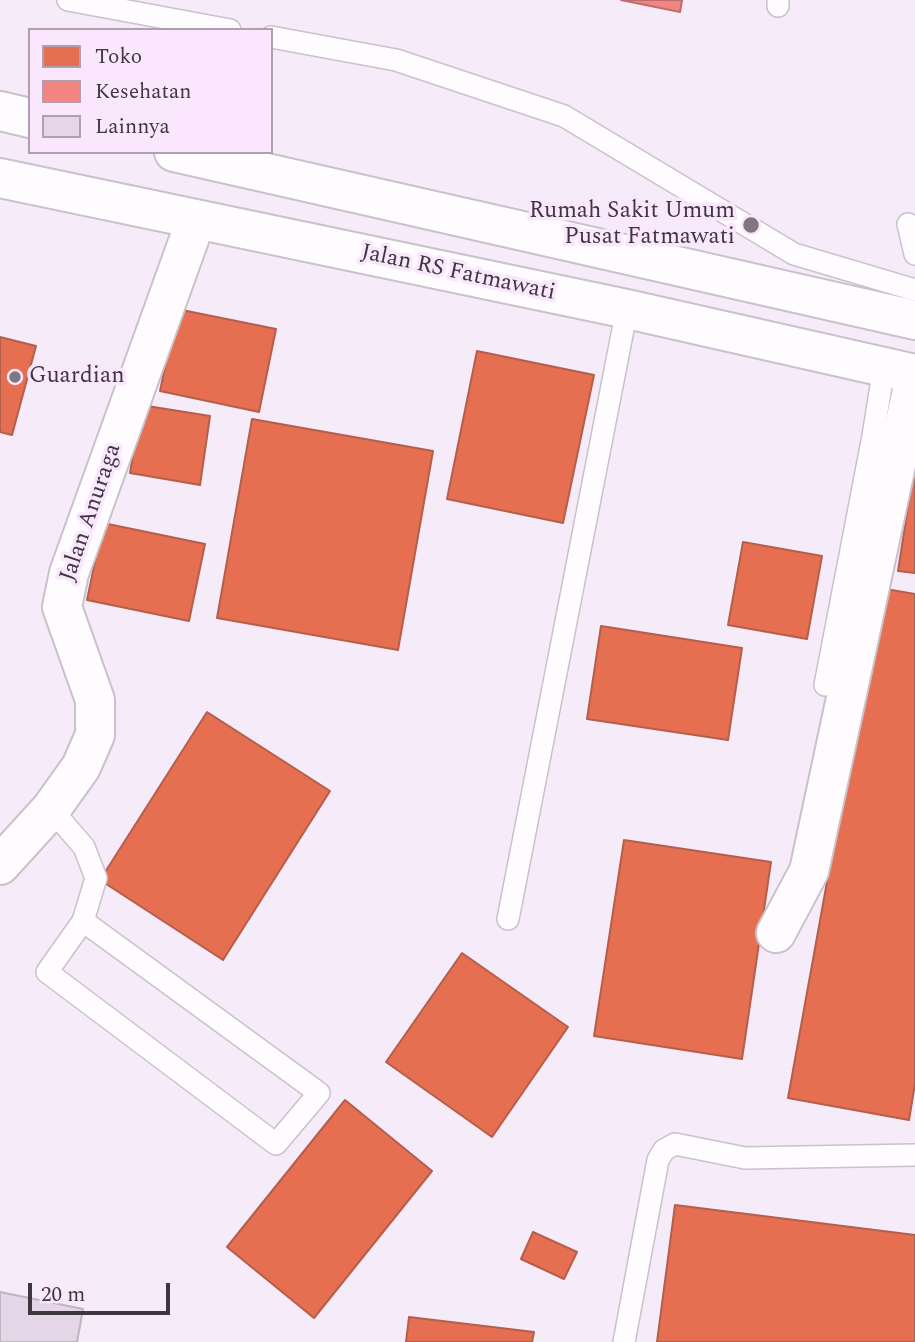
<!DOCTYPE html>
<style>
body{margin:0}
#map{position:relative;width:915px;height:1342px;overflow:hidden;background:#f6ebf8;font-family:Spectral,serif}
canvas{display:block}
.legend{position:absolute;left:28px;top:28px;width:245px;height:126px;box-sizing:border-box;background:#fae6fd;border:2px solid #afa0b1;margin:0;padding:9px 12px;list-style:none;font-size:21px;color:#3f3740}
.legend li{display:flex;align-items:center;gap:14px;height:35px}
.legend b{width:35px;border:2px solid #afa0b1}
.scale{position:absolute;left:28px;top:1283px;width:142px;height:32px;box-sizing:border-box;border:4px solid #3f3740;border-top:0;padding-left:9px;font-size:21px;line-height:24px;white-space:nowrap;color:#3f3740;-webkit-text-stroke:5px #fae6fd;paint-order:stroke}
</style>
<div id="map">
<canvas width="915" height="1342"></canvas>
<ul class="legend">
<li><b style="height:19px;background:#e76f51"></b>Toko</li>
<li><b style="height:19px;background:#f28482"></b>Kesehatan</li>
<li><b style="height:19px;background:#e5d5e8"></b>Lainnya</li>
</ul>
<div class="scale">20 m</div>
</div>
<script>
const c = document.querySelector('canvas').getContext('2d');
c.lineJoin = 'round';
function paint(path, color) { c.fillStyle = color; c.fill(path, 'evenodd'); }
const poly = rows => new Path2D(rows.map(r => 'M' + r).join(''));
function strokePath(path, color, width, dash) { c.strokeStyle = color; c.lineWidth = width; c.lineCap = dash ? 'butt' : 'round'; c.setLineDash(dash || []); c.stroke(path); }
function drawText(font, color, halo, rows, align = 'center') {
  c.font = font + ' Spectral,serif'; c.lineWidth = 7; c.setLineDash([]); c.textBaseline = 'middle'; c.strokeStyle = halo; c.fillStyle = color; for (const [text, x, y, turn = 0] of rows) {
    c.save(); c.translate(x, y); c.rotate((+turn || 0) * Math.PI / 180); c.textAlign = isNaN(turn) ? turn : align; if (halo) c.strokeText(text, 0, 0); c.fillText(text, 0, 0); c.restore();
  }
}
const shops = poly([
 [177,309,276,329,259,412,160,391,177,309],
 [0,337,36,346,12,435,0,432,0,337],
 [477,351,594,375,563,523,447,499,477,351],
 [141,405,210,416,200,485,130,473,141,405],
 [252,419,433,451,398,650,217,618,252,419],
 [914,468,915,468,915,573,898,571,914,468],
 [103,523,205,544,189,621,87,600,103,523],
 [743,542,822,556,807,639,728,625,743,542],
 [880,588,915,594,915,1084,909,1120,788,1098,880,588],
 [601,626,742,648,728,740,587,719,601,626],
 [207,712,330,791,223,960,100,880,207,712],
 [624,840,771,862,742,1059,594,1036,624,840],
 [462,953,568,1027,492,1137,386,1062,462,953],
 [345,1100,432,1171,314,1318,227,1247,345,1100],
 [675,1205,915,1235,915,1342,657,1342,675,1205],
 [533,1232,577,1252,564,1279,521,1259,533,1232],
 [409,1317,534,1332,532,1342,406,1342,409,1317]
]);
paint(shops, '#e76f51');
strokePath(shops, '#b55e4c', 2);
const health = poly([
 [621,0,682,0,680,12,621,0]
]);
paint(health, '#f28482');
strokePath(health, '#bc6d6e', 2);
const building = poly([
 [0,1292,83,1309,77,1342,0,1342,0,1292]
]);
paint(building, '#e5d5e8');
strokePath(building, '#beb6bf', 2);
const service = poly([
 [68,0,230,30],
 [778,0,778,6],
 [271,37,396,60,564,116,794,254,915,290],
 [908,224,915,254],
 [825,685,873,436,884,367],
 [51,809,84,847,96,878,83,921,47,972,276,1144,319,1093,83,921],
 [508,919,627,309],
 [624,1342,658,1160,664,1150,675,1144,745,1158,915,1155]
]);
const minor = poly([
 [0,865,51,809,81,767,95,735,95,700,62,607,69,573,196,220],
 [776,933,809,871,915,376]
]);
const secondary = poly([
 [0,111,30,118],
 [174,152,915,320],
 [0,178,627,309,915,374]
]);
strokePath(service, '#c9c1cb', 24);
strokePath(minor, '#c9c1cb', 42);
strokePath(secondary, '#c9c1cb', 42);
strokePath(service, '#fefcfe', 21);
strokePath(minor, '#fefcfe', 38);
strokePath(secondary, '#fefcfe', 38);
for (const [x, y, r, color] of [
 [751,225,9,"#7f7680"],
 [15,377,7,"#7f7680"]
]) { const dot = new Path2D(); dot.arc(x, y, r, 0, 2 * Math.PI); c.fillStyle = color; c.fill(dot); strokePath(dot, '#fae6fd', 2.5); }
drawText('23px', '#3f3740', '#fae6fd', [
 ["Rumah Sakit Umum",735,212],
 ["Pusat Fatmawati",735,238],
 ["Guardian",29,377,"left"]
], 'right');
drawText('23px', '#3f3740', '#fae6fd', [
 ["Jalan RS Fatmawati",458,274,12],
 ["Jalan Anuraga",92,513,-71]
]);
</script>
